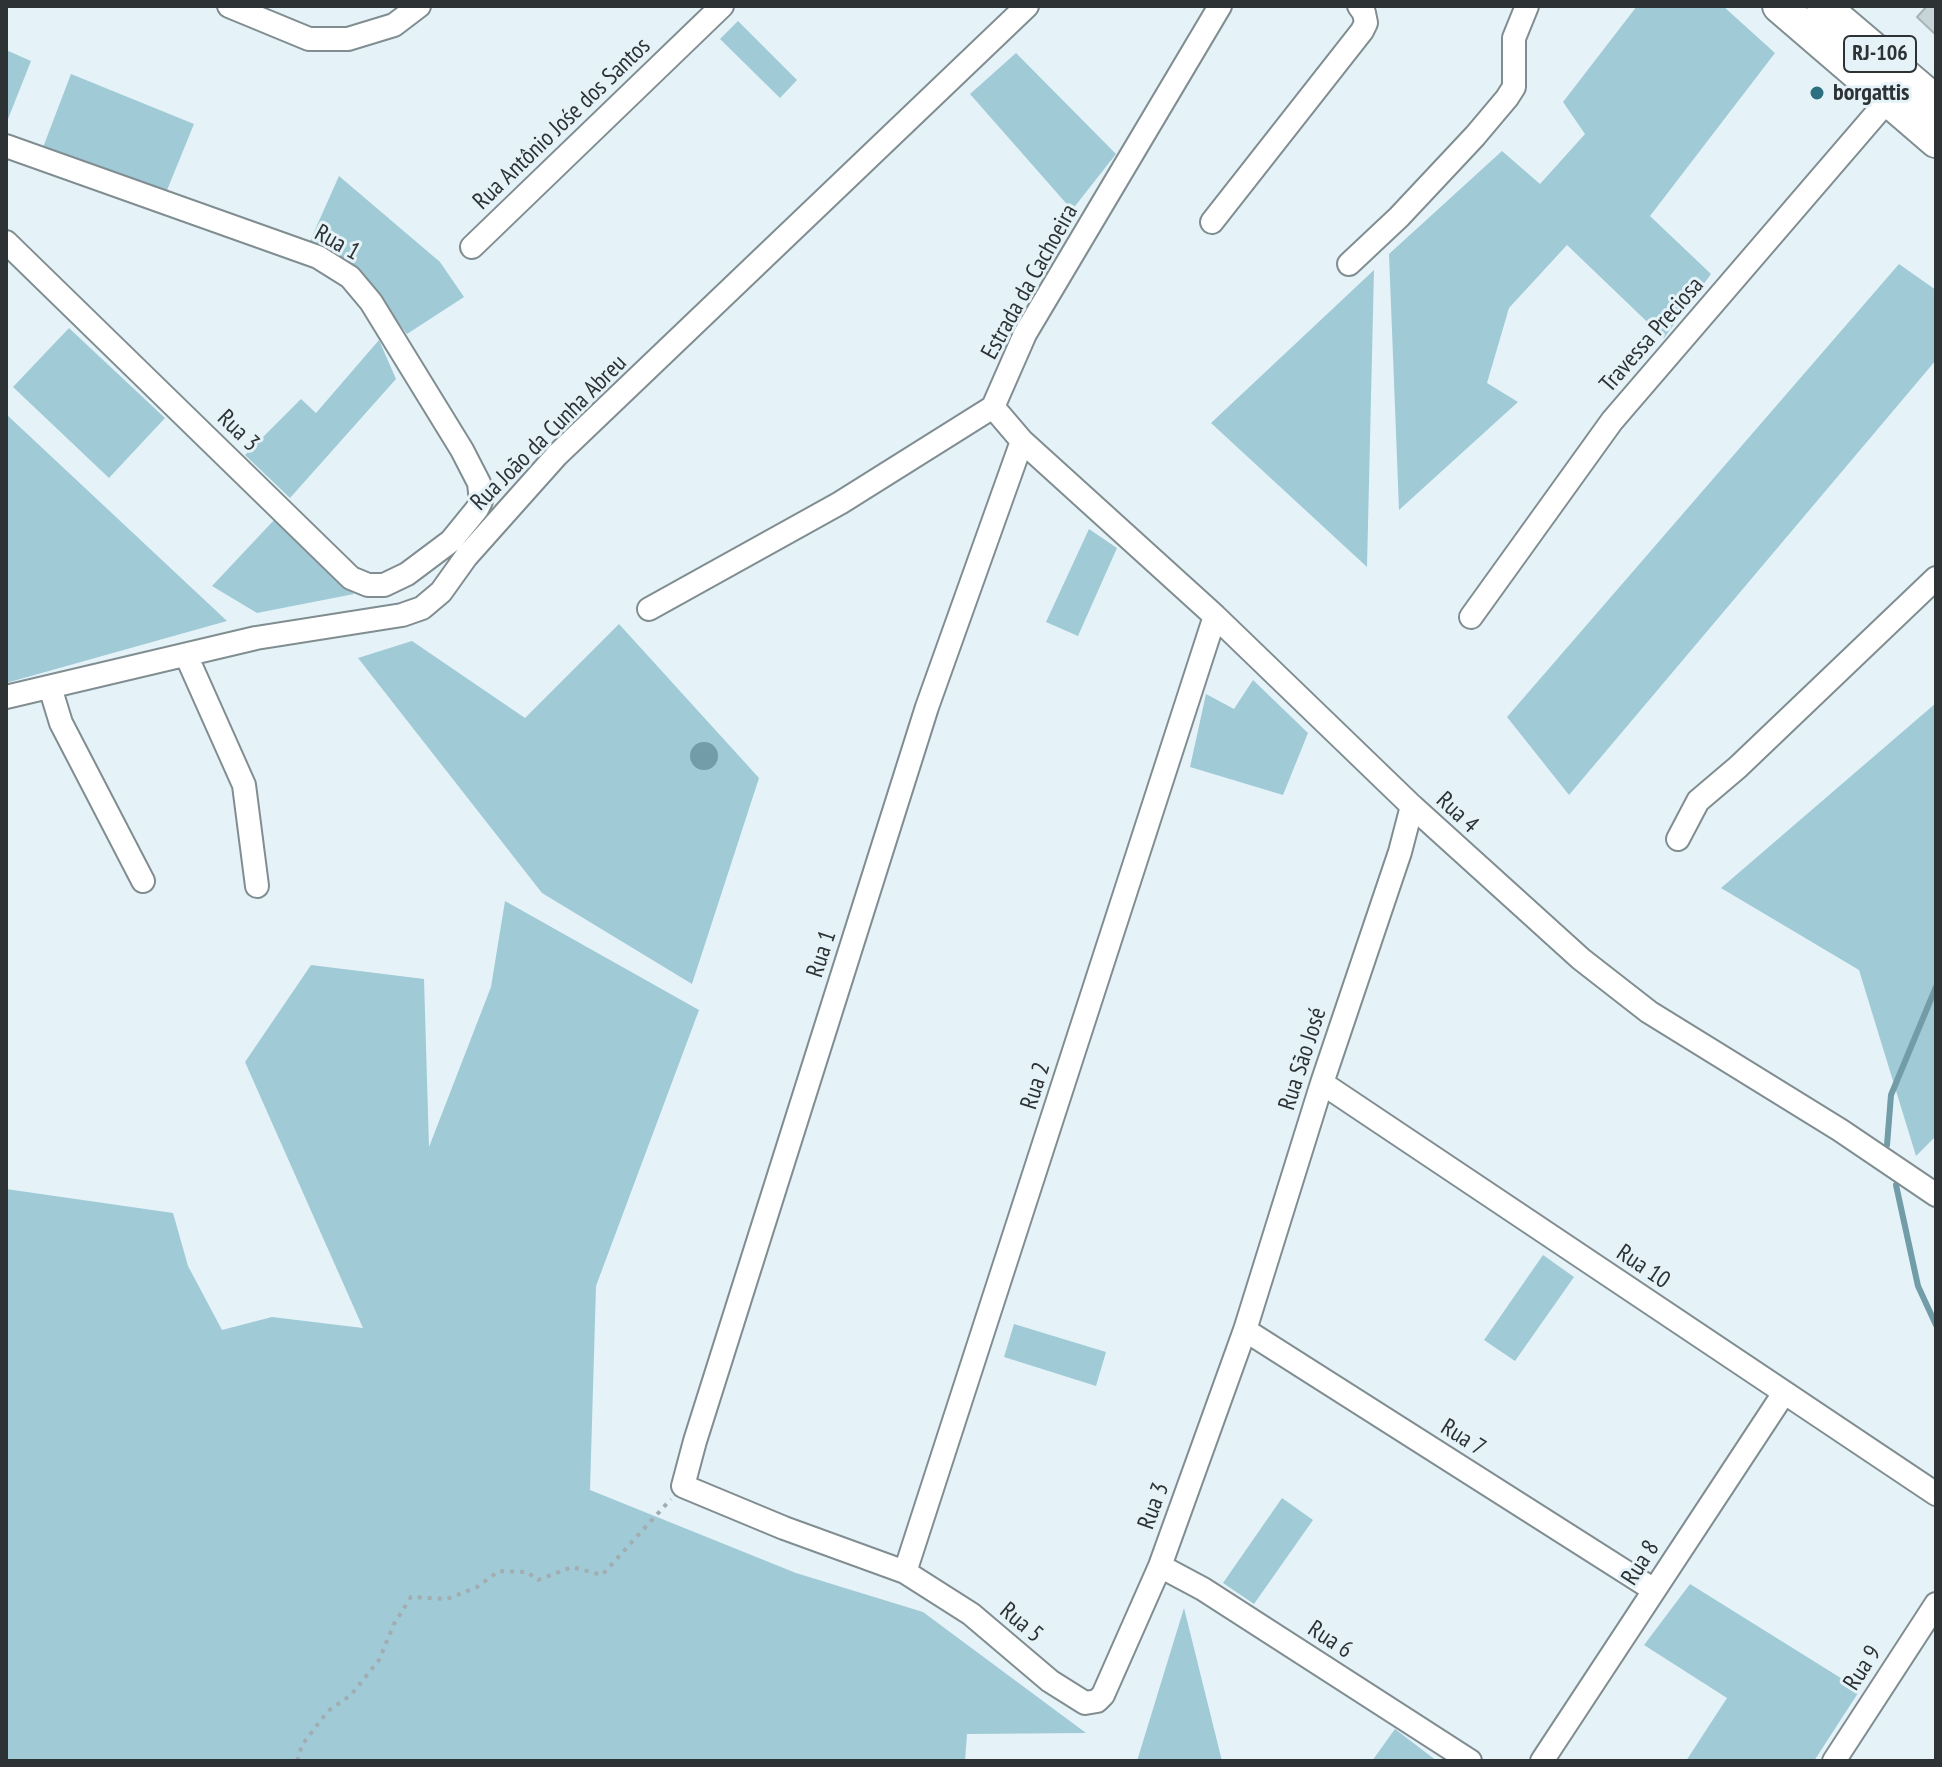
<!DOCTYPE html>
<meta charset="utf-8">
<style>
body{margin:0}
#map{position:relative;width:1942px;height:1767px;overflow:hidden;background:#e5f3f8;font-family:"PT Sans Narrow",sans-serif}
canvas{display:block}
.frame{position:absolute;inset:0;border:8px solid #2d3234;pointer-events:none}
</style>
<div id="map">
<canvas width="1942" height="1767"></canvas>
<div class="frame"></div>
</div>
<script>
const c = document.querySelector('canvas').getContext('2d');
c.lineJoin = 'round';
function paint(path, color) { c.fillStyle = color; c.fill(path, 'evenodd'); }
const poly = rows => new Path2D(rows.map(r => 'M' + r).join(''));
function strokePath(path, color, width, dash) { c.strokeStyle = color; c.lineWidth = width; c.lineCap = dash ? 'butt' : 'round'; c.setLineDash(dash || []); c.stroke(path); }
function drawText(font, color, halo, rows, align = 'center') {
  c.font = font + ' "PT Sans Narrow",sans-serif'; c.lineWidth = 6; c.setLineDash([]); c.textBaseline = 'middle'; c.strokeStyle = halo; c.fillStyle = color; for (const [text, x, y, turn = 0] of rows) {
    c.save(); c.translate(x, y); c.rotate((+turn || 0) * Math.PI / 180); c.textAlign = isNaN(turn) ? turn : align; if (halo) c.strokeText(text, 0, 0); c.fillText(text, 0, 0); c.restore();
  }
}
paint(poly([
 [1637,6,1723,6,1775,53,1650,216,1711,274,1664,338,1567,245,1509,308,1487,383,1518,402,1399,510,1389,254,1502,151,1540,184,1585,134,1563,102],
 [738,21,797,80,780,98,720,39],
 [6,50,31,61,6,124],
 [1016,53,1116,154,1072,210,970,94],
 [71,74,194,124,163,200,42,150],
 [339,176,440,262,464,297,407,334,357,270,310,241],
 [1899,264,1936,290,1936,360,1569,795,1507,717],
 [1374,270,1367,567,1211,423],
 [69,328,165,418,109,478,13,387],
 [379,340,396,379,290,498,245,455,301,399,316,413],
 [6,414,227,621,6,683],
 [275,519,354,594,257,613,212,586],
 [1089,529,1117,548,1078,636,1046,622],
 [619,624,759,778,692,984,542,893,358,658,412,641,525,718],
 [1253,680,1308,733,1283,795,1190,767,1206,694,1234,709],
 [1936,703,1936,1136,1916,1156,1859,970,1721,888],
 [505,901,699,1010,596,1286,590,1490,796,1573,923,1612,1086,1733,967,1734,965,1761,6,1761,6,1189,173,1213,188,1266,222,1330,272,1317,363,1328,245,1062,311,965,424,979,429,1147,491,987],
 [1543,1255,1574,1277,1515,1361,1484,1340],
 [1014,1324,1106,1352,1096,1386,1004,1357],
 [1282,1498,1313,1520,1254,1604,1223,1583],
 [1690,1584,1860,1690,1814,1761,1686,1761,1727,1698,1644,1645],
 [1184,1608,1222,1761,1137,1761],
 [1395,1729,1437,1761,1372,1761]
]), '#a0cad6');
paint(poly([
 '690 756a14 14 0 1 1 28 0a14 14 0 1 1-28 0Z'
]), '#729ca8');
strokePath(poly([
 [1887,1145,1891,1095,1936,987],
 [1896,1185,1918,1286,1936,1325]
]), '#729ca8', 6);
const building = poly([
 [1927,6,1936,6,1936,35,1917,17,1927,6]
]);
paint(building, '#c7d5da');
strokePath(building, '#a7b5b9', 2);
const minor = poly([
 [229,6,309,39,348,39,394,25,419,6],
 [6,146,318,257,350,277,371,302,462,450,479,483,481,501,477,509,451,541,407,574,384,585,368,585,351,578,6,242],
 [1212,222,1362,31,1366,23,1364,13,1359,6],
 [472,247,722,6],
 [1349,264,1399,217,1475,136,1507,98,1514,87,1514,38,1527,6],
 [993,407,1022,441,1215,616,1412,806,1581,959,1649,1012,1840,1130,1936,1195],
 [1022,441,927,707,695,1441,683,1486,784,1528,905,1572,971,1614,1050,1681,1085,1703,1097,1701,1103,1695,1160,1566,1245,1330,1322,1083,1400,852,1412,806],
 [649,609,840,503,993,407,1025,334,1220,6],
 [1471,617,1612,421,1888,100],
 [186,655,244,785,257,886],
 [50,687,61,723,143,881],
 [6,697,256,638,402,615,422,608,441,592,466,557,557,455,1027,6],
 [1678,839,1698,801,1738,767,1936,578],
 [1322,1083,1936,1494],
 [1245,1330,1654,1590],
 [1160,1566,1203,1589,1470,1761],
 [905,1572,1215,616],
 [1542,1761,1784,1393],
 [1834,1761,1936,1604]
]);
const highway = poly([
 [1779,6,1936,141],
 [1823,6,1936,102]
]);
strokePath(minor, '#808d91', 26);
strokePath(highway, '#808d91', 36);
strokePath(poly([
 [297,1761,302,1745,328,1711,351,1695,379,1660,394,1624,411,1597,447,1599,477,1587,499,1571,527,1572,538,1580,572,1567,602,1575,671,1499]
]), '#a2adb1', 4, [4, 6]);
strokePath(minor, '#fff', 22);
strokePath(highway, '#fff', 32);
for (const [x, y, r, color] of [
 [1817,93,8,"#2c6f81"]
]) { const dot = new Path2D(); dot.arc(x, y, r, 0, 2 * Math.PI); c.fillStyle = color; c.fill(dot); strokePath(dot, '#e5f3f8', 3); }
for (const [x, y, w] of [
 [1880,54,72]
]) { const box = new Path2D(); box.roundRect(x - w / 2, y - 18, w, 36, 6); c.fillStyle = '#e5f3f8'; c.fill(box); strokePath(box, '#2d3234', 2); }
drawText('bold 22px', '#2d3234', null, [
 ["RJ-106",1880,54]
]);
drawText('bold 24px', '#2d3234', '#e5f3f8', [
 ["borgattis",1833,93]
], 'left');
drawText('24px', '#2d3234', '#e5f3f8', [
 ["Rua Antônio Jośe dos Santos",562,124,-44],
 ["Rua 1",337,243,29],
 ["Estrada da Cachoeira",1030,282,-61],
 ["Travessa Preciosa",1652,335,-49],
 ["Rua 3",238,431,44],
 ["Rua João da Cunha Abreu",549,433,-45],
 ["Rua 4",1457,813,43],
 ["Rua 1",822,954,-72],
 ["Rua São José",1303,1059,-72],
 ["Rua 2",1036,1086,-72],
 ["Rua 10",1643,1267,34],
 ["Rua 7",1463,1438,32],
 ["Rua 3",1154,1506,-70],
 ["Rua 8",1641,1563,-57],
 ["Rua 5",1021,1623,40],
 ["Rua 6",1330,1640,33],
 ["Rua 9",1863,1668,-57]
]);
</script>
